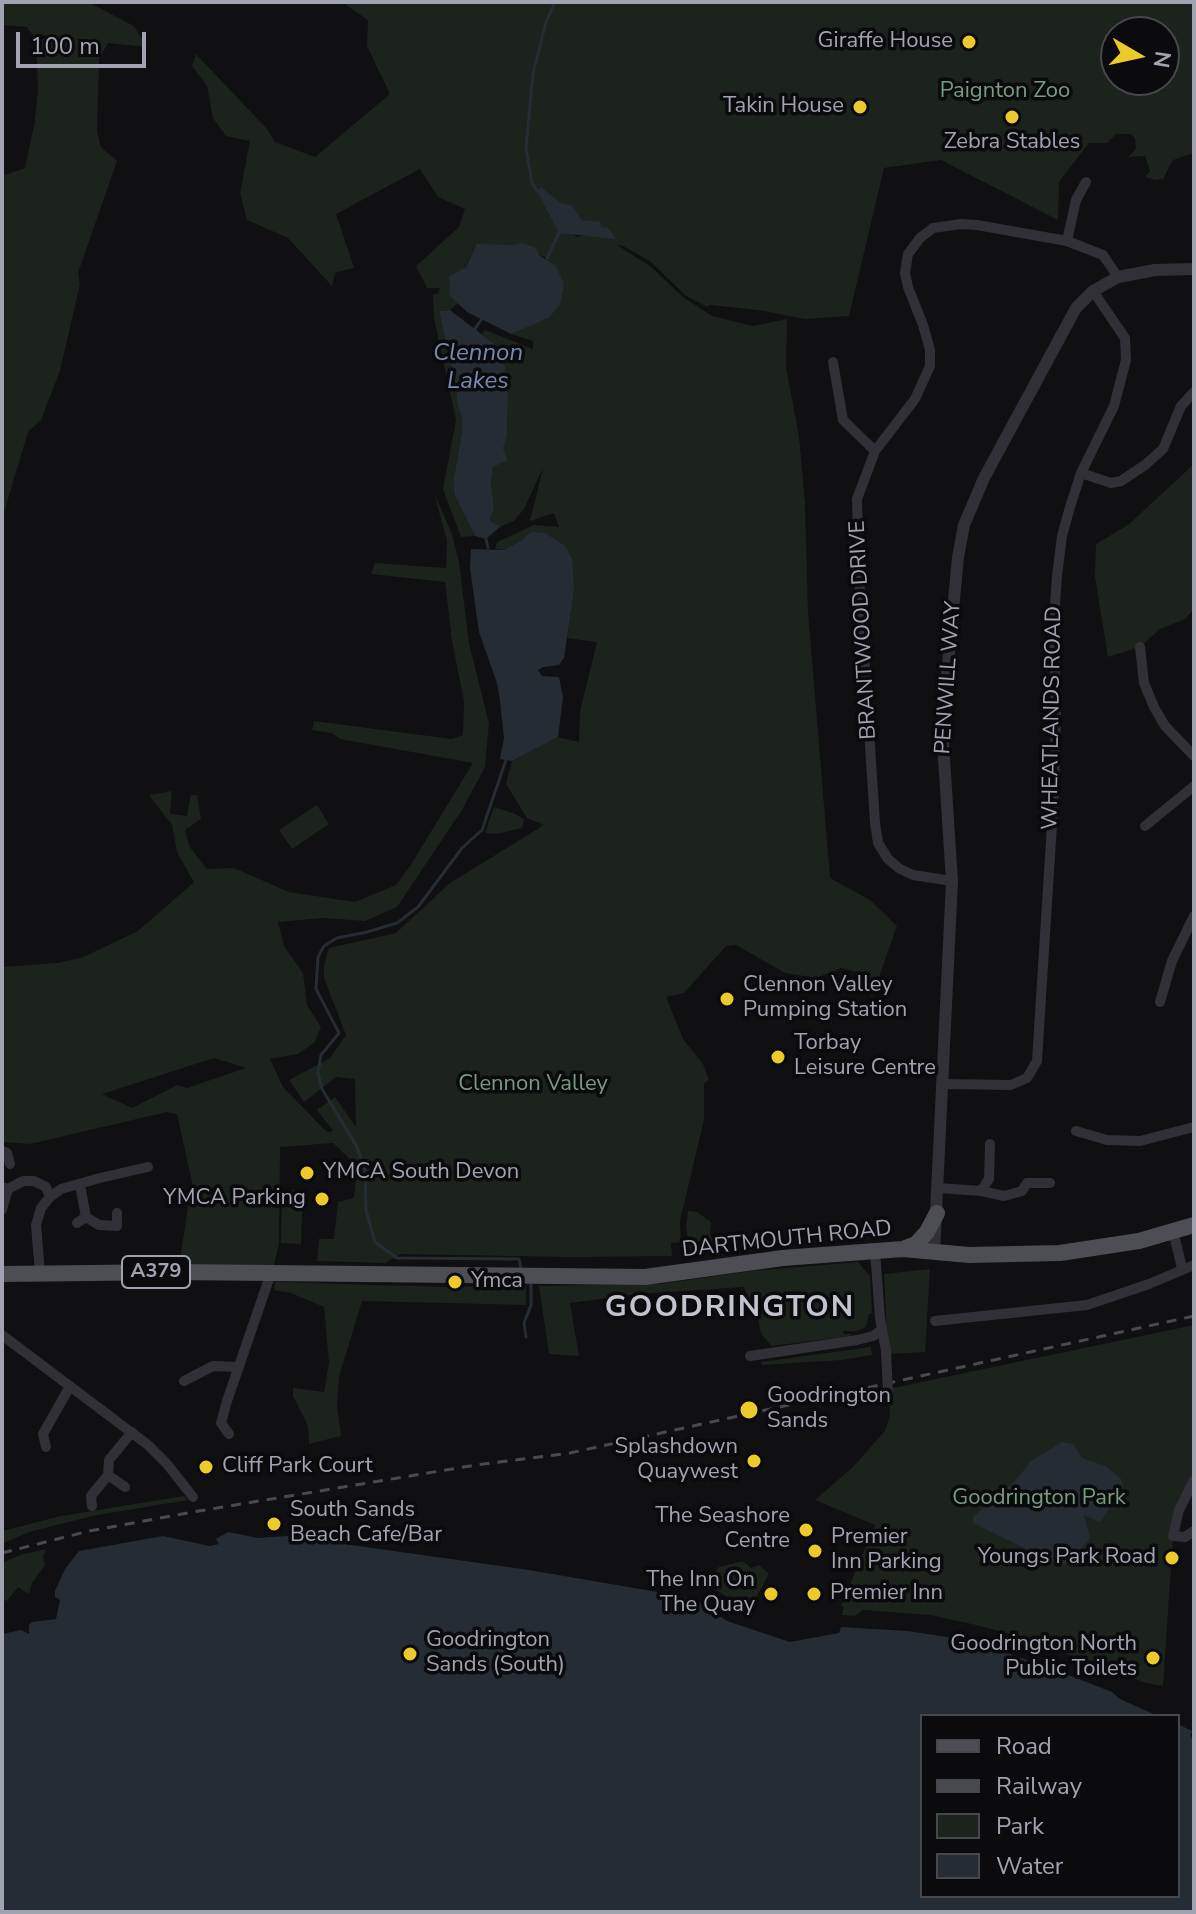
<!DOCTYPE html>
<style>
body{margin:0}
#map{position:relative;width:1196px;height:1914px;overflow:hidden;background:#100f11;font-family:"Nunito Sans",sans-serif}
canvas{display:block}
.frame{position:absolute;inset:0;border:4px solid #a1a3b1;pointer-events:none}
.legend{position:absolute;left:920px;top:1714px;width:260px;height:184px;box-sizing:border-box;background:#0b0a0c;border:2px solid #47474e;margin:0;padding:10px 14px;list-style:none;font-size:24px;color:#a1a3b1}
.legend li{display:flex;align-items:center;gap:16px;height:40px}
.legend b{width:40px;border:2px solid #47474e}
.north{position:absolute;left:1100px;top:16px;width:80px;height:80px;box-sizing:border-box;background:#0b0a0c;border:2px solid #47474e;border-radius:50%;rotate:99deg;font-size:22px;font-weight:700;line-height:32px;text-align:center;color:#a1a3b1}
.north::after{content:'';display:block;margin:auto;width:28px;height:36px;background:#edca2b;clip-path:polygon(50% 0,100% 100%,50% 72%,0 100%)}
.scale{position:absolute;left:16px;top:32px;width:130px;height:36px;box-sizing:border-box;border:4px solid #a1a3b1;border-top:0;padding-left:10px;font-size:24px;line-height:28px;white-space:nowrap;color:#a1a3b1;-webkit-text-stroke:6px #0b0a0c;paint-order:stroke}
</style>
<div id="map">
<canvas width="1196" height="1914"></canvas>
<div class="frame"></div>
<ul class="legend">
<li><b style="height:10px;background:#4d4d54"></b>Road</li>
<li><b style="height:10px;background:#494a50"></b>Railway</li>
<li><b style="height:22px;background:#1c231d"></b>Park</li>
<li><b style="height:22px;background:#262c34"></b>Water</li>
</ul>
<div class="north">N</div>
<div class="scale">100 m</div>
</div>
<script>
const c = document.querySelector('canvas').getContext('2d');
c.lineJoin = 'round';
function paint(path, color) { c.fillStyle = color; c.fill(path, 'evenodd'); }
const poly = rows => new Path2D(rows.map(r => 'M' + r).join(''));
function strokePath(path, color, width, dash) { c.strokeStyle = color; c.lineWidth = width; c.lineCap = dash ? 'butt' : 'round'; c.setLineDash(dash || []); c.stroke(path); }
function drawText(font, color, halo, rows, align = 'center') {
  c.font = font + ' "Nunito Sans",sans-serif'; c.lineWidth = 7; c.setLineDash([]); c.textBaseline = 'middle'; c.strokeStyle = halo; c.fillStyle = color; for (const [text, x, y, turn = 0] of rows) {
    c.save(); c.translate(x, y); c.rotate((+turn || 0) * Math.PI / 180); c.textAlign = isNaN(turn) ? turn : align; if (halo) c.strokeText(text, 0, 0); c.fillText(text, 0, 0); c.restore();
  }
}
paint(poly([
 [2,2,88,2,134,26,147,47,108,43,99,59,97,131,101,147,117,161,78,273,80,284,60,371,41,420,28,432,2,519,2,176,25,168,35,121,38,89,36,40,27,27,2,25],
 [342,2,1194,2,1194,153,1173,160,1163,179,1155,180,1145,177,1150,171,1145,156,1128,157,1136,149,1135,138,1130,134,1116,134,1107,143,1089,143,1059,182,1058,220,941,160,884,168,849,316,805,319,758,310,710,305,707,307,685,295,651,262,623,246,617,245,650,266,683,297,712,316,753,326,787,319,786,368,799,436,805,504,808,612,830,878,870,900,897,926,872,997,866,980,857,972,841,968,816,978,785,973,736,945,726,946,684,993,666,997,683,1039,703,1064,709,1080,704,1083,704,1120,680,1221,681,1242,671,1243,672,1256,570,1257,401,1254,385,1263,317,1261,319,1239,334,1239,338,1202,354,1198,357,1166,333,1143,280,1147,279,1243,274,1265,179,1265,192,1182,177,1114,167,1112,30,1144,2,1142,2,967,57,963,81,958,138,931,194,882,177,852,172,825,149,795,172,791,170,814,187,816,191,795,197,795,201,819,185,830,189,846,207,869,234,868,289,892,355,902,396,885,410,866,473,763,340,739,332,733,312,730,314,721,452,739,463,735,464,701,452,641,445,582,371,574,375,563,446,568,447,541,434,493,452,534,459,562,469,643,489,723,485,767,462,810,397,907,365,921,323,918,278,922,284,946,303,973,307,1005,321,1027,314,1043,298,1054,270,1059,283,1087,327,1132,333,1131,317,1110,335,1097,356,1127,355,1079,336,1077,304,1102,289,1080,330,1058,346,1035,324,978,324,965,329,948,396,933,450,883,544,825,527,818,506,784,512,761,558,737,579,742,580,711,597,642,567,638,574,591,522,540,504,550,495,549,497,542,534,525,559,527,554,513,530,521,543,468,524,509,514,521,501,526,490,522,494,508,491,483,493,466,507,436,508,397,505,366,493,343,482,334,485,330,533,349,533,341,511,334,549,318,547,258,513,245,477,245,450,296,458,303,450,310,439,311,457,393,457,405,462,417,462,432,453,483,455,496,475,536,461,537,443,489,456,420,434,318,433,294,438,294,440,288,427,288,416,266,459,227,465,209,438,197,420,169,336,214,354,268,335,273,332,286,288,238,247,220,240,193,250,141,226,136,213,118,207,86,192,66,196,54,267,129,275,142,315,157,390,94,367,46,368,20],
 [1116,32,1164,32,1164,80,1116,80],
 [541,187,561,203,572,205,582,220,601,227,590,234,577,237,555,222,537,191],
 [214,1058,246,1068,187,1088,177,1085,132,1108,102,1094],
 [1194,464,1194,609,1185,619,1160,629,1140,647,1108,657,1095,577,1096,544,1128,525],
 [317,805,329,824,292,849,279,830],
 [494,807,516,814,524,820,522,828,497,834,485,833],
 [282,1190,303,1190,301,1244,281,1243],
 [688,1211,697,1212,711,1222,710,1233,714,1242,725,1249,691,1256,686,1228],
 [858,1262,870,1276,872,1313,869,1314,866,1327,857,1331,843,1331,844,1334,853,1334,850,1336,772,1346,761,1334,758,1318,744,1287,639,1294,570,1303,579,1356,549,1354,539,1286,659,1284,752,1271],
 [930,1269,925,1352,888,1354,884,1274],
 [275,1282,445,1287,526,1285,526,1305,362,1301,339,1377,337,1406,341,1436,309,1444,308,1426,293,1396,293,1388,324,1392,329,1363,324,1307,291,1293,274,1290],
 [1194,1325,1194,1480,1173,1536,1163,1686,1146,1683,1017,1636,976,1625,931,1615,863,1610,855,1616,842,1615,844,1607,841,1606,875,1525,815,1500,853,1467,885,1431,890,1415,888,1389],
 [871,1347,872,1355,842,1360,762,1365,761,1362],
 [184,1496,188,1500,97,1515,29,1532,2,1544,2,1531,61,1516],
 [46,1549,43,1557,45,1565,32,1583,29,1594,18,1587,7,1601,2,1599,2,1563,20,1555],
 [743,1561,751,1568,759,1565,769,1574,749,1611,716,1590,713,1584,713,1575,719,1567]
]), '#1c231d');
paint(poly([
 [541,187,561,203,572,205,582,220,600,222,601,227,608,228,616,239,559,233,537,191],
 [522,243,536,248,539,255,556,266,564,284,560,304,549,318,511,334,467,312,450,296,449,277,466,267,477,244,513,245],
 [450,310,493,343,502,356,505,366,508,397,507,436,503,448,507,460,493,467,491,483,494,508,490,521,501,526,486,539,475,536,455,496,453,483,462,432,462,417,457,405,457,393,439,311],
 [531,532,545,533,565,546,572,559,574,591,564,658,559,665,543,667,538,670,542,676,559,677,563,697,558,737,512,761,500,759,504,738,500,701,497,683,479,632,470,568,471,549,504,550,522,540],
 [1062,1442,1073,1444,1082,1458,1105,1466,1121,1479,1123,1488,1100,1522,1084,1515,1090,1538,1071,1562,1061,1566,973,1523,973,1517,1016,1480,1031,1461],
 [228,1532,258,1538,287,1536,529,1570,669,1594,696,1600,727,1621,790,1642,839,1633,841,1627,907,1631,948,1637,984,1645,1061,1672,1112,1692,1120,1699,1158,1716,922,1716,922,1896,1178,1896,1178,1724,1192,1731,1190,1735,1194,1742,1194,1912,2,1912,2,1634,21,1630,29,1634,29,1625,32,1622,56,1619,60,1600,55,1597,55,1591,65,1569,79,1551,163,1536,210,1546,219,1544,216,1539]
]), '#262c34');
strokePath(poly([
 [537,191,532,183,526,148,533,73,546,22,555,2],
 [547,258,559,233],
 [475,329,481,320],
 [486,539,488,548],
 [506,760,482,830,462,848,418,907,397,923,367,932,337,938,324,946,318,957,316,989,339,1033,321,1055,318,1073,322,1089,356,1145,365,1169,366,1210,375,1242,397,1258,519,1259,521,1268],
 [526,1337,524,1323,531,1305,531,1285]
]), '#262c34', 3);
strokePath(poly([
 [1067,241,1076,200,1086,182],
 [833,362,843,420,875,451],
 [1081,473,1111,483,1121,481,1145,465,1163,449,1181,406,1194,392],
 [1140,647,1144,683,1154,707,1165,726,1194,756],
 [1145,826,1194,786],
 [952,881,913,875,900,869,888,859,878,843,875,823,859,575,857,499,875,451,915,399,930,366,930,350,923,325,908,287,905,273,908,254,920,238,933,228,961,224,977,225,1067,241,1103,255,1118,277],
 [1160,1002,1172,961,1194,916],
 [942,1084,1011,1085,1027,1078,1037,1061,1054,793,1056,716,1054,620,1057,576,1062,536,1070,507,1081,473,1114,406,1126,360,1125,338,1093,291],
 [1076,1131,1107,1140,1140,1141,1194,1127],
 [2,1151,7,1153,10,1164],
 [2,1187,8,1189,23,1181,34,1181,46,1187,50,1197],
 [938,1188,981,1191,1004,1196,1022,1191,1027,1183,1050,1183],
 [981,1191,989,1179,990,1144],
 [2,1210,8,1189],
 [86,1217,99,1225,117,1226,117,1213],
 [77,1223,86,1217,80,1185],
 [1173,1231,1182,1268],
 [875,1251,880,1318,886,1351],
 [40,1273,36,1225,41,1208,50,1197,61,1189,100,1178,148,1167],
 [935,1321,1087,1305,1149,1284,1194,1265],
 [2,1335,148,1445,167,1464,193,1497],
 [750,1356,857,1340,873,1336,881,1330],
 [184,1381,213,1366,239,1367],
 [229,1434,221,1423,227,1401,271,1273],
 [46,1447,43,1434,69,1388],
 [108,1475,125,1487],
 [1194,1480,1179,1510,1173,1536,1185,1537,1194,1531],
 [92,1506,91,1496,108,1475,109,1460,132,1432]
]), '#303036', 10);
strokePath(poly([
 [934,1253,952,881,942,728,958,557,964,525,984,478,1076,308,1093,291,1118,277,1155,270,1194,269]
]), '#303036', 12);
strokePath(poly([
 [903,1249,916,1244,927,1232,937,1213],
 [2,1274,176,1272,645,1277,783,1258,903,1249,969,1255,1060,1253,1139,1241,1194,1225]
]), '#4d4d54', 16);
strokePath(poly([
 [2,1553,89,1531,193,1512,476,1465,570,1453,1194,1316]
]), '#494a50', 3, [10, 8]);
strokePath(poly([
 [886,1351,888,1393]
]), '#303036', 10);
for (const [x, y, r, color] of [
 [969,42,8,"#edca2b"],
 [860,107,8,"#edca2b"],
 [1012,117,8,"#edca2b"],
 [727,999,8,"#edca2b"],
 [778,1057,8,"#edca2b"],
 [307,1173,8,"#edca2b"],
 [322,1199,8,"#edca2b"],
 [455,1282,8,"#edca2b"],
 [749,1410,10,"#edca2b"],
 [754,1461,8,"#edca2b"],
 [206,1467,8,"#edca2b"],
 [274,1524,8,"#edca2b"],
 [806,1530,8,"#edca2b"],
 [815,1551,8,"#edca2b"],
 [1172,1558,8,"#edca2b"],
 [771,1594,8,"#edca2b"],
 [814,1594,8,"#edca2b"],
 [410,1654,8,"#edca2b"],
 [1153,1658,8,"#edca2b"]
]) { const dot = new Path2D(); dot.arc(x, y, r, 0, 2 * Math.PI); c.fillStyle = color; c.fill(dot); strokePath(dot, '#0b0a0c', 3); }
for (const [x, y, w] of [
 [156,1272,68]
]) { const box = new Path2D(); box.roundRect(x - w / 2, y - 16, w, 32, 6); c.fillStyle = '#0b0a0c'; c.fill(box); strokePath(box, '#a1a3b1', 2); }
drawText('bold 20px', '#a1a3b1', null, [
 ["A379",156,1272]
]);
drawText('22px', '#a1a3b1', '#0b0a0c', [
 ["Giraffe House",953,42,"right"],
 ["Takin House",844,107,"right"],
 ["Zebra Stables",1012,143,"center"],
 ["Clennon Valley",743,986],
 ["Pumping Station",743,1011],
 ["Torbay",794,1044],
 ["Leisure Centre",794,1069],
 ["YMCA South Devon",323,1173],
 ["YMCA Parking",306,1199,"right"],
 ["Ymca",471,1282],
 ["Goodrington",767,1397],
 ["Sands",767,1422],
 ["Splashdown",738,1448,"right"],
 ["Quaywest",738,1473,"right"],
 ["Cliff Park Court",222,1467],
 ["South Sands",290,1511],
 ["Beach Cafe/Bar",290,1536],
 ["The Seashore",790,1517,"right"],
 ["Centre",790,1542,"right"],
 ["Premier",831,1538],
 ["Inn Parking",831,1563],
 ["Youngs Park Road",1156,1558,"right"],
 ["The Inn On",755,1581,"right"],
 ["The Quay",755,1606,"right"],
 ["Premier Inn",830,1594],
 ["Goodrington",426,1641],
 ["Sands (South)",426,1666],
 ["Goodrington North",1137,1645,"right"],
 ["Public Toilets",1137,1670,"right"]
], 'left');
drawText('22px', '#789c80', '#0b0a0c', [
 ["Paignton Zoo",1005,92],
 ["Clennon Valley",533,1085],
 ["Goodrington Park",1039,1499]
]);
drawText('22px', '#a1a3b1', '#0b0a0c', [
 ["BRANTWOOD DRIVE",864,630,-93],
 ["PENWILL WAY",949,678,-86],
 ["WHEATLANDS ROAD",1053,718,-89],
 ["DARTMOUTH ROAD",787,1240,-6]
]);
drawText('italic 24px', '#778bad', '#0b0a0c', [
 ["Clennon",478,354],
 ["Lakes",478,382]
]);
c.letterSpacing = '2px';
drawText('bold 30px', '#c1c3ce', '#0b0a0c', [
 ["GOODRINGTON",730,1309]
]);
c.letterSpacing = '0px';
</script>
